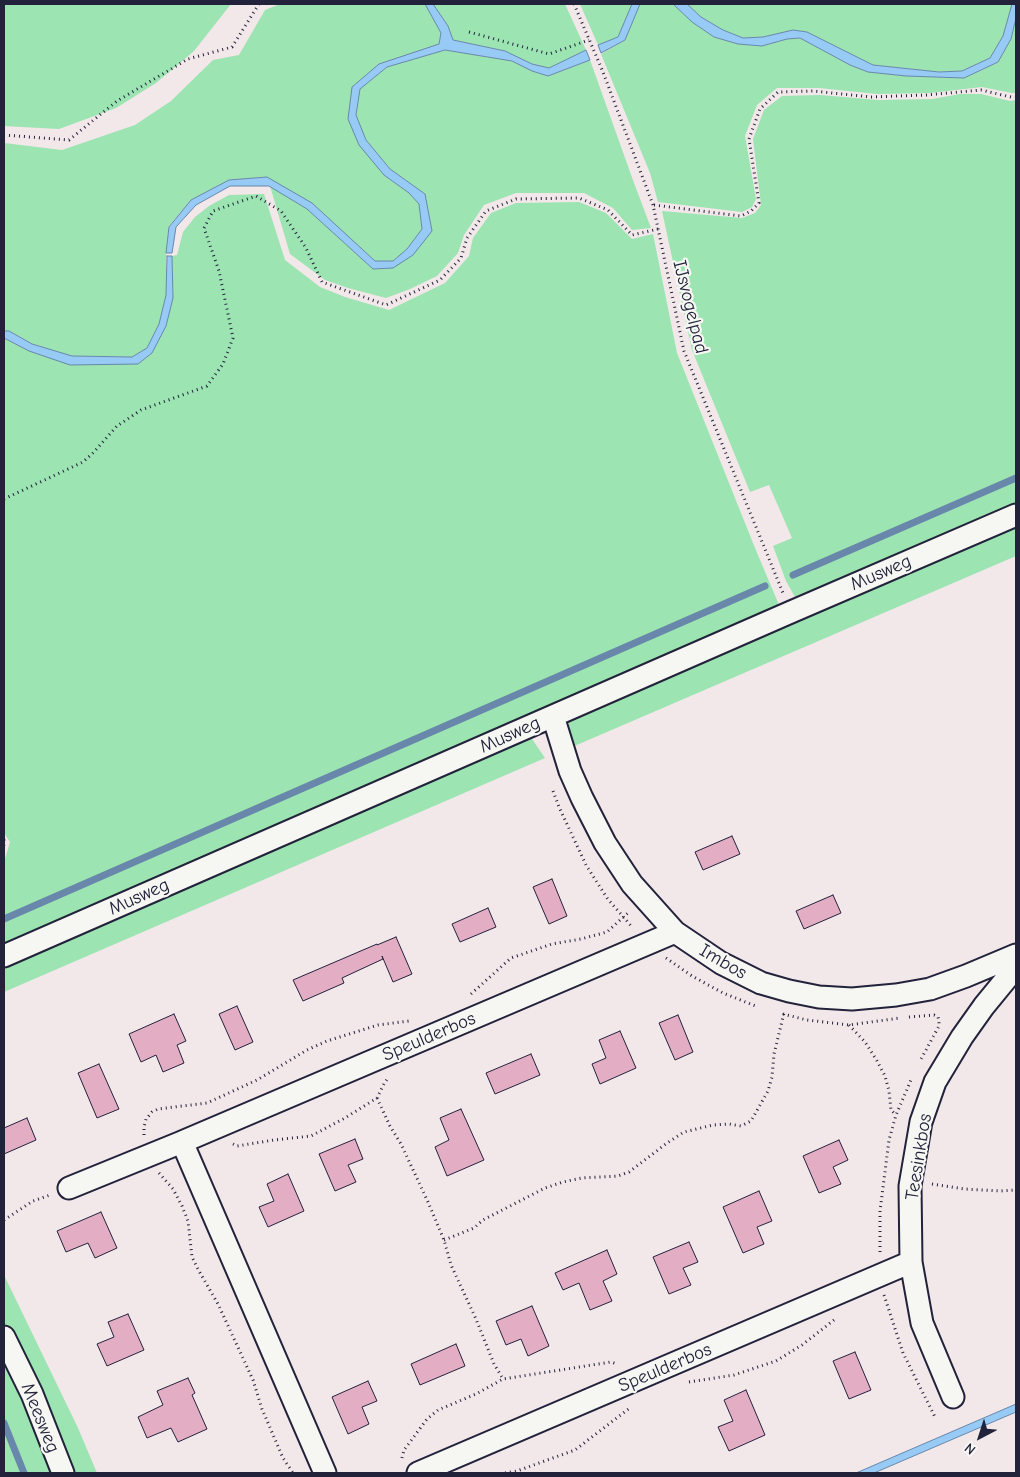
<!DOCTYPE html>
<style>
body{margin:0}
#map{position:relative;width:1020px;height:1477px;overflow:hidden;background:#f2e7e9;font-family:"Comic Neue",sans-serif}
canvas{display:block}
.frame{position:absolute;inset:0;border:5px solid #22223b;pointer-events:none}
.north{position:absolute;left:955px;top:1412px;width:50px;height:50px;-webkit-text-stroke:4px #f6f6f2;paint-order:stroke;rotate:220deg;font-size:14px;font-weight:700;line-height:20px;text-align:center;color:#22223b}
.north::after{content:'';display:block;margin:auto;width:18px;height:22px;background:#22223b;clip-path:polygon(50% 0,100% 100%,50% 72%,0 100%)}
</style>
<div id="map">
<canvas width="1020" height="1477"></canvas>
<div class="frame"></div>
<div class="north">N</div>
</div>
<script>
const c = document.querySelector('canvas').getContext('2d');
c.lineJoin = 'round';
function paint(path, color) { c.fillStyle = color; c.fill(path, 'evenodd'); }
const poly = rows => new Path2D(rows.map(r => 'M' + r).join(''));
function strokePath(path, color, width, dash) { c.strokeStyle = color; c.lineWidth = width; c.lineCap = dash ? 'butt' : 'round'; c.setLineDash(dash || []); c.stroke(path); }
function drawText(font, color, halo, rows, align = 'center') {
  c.font = font + ' "Comic Neue",sans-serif'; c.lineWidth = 4.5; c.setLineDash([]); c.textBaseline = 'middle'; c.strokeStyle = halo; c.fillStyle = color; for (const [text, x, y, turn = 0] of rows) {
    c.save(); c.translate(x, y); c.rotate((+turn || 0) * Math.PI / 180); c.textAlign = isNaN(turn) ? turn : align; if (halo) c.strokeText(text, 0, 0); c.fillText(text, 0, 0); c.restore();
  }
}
paint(poly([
 [4,4,231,4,194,51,156,83,116,108,59,129,4,126],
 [280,4,425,4,435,22,441,33,439,44,379,64,352,87,348,119,384,175,409,193,419,204,422,229,407,249,393,261,375,261,358,246,267,177,229,180,191,200,169,226,166,253,166,295,159,324,147,348,132,357,69,356,32,344,9,331,4,331,4,143,62,150,135,125,171,101,213,60,239,55,265,10],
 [433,4,565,4,586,50,549,68,532,64,505,51,452,40,448,26],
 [580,4,632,4,618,37,598,45],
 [640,4,673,4,692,22,714,37,738,44,762,46,787,39,800,38,850,65,868,72,906,76,964,78,998,62,1011,39,1016,18,1016,93,1012,93,982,87,930,93,877,94,819,88,777,88,757,105,745,136,756,199,752,207,742,212,658,202,650,173,601,54,625,40],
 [687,4,1012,4,1003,36,990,58,962,71,939,72,873,65,807,32,793,30,763,37,743,38,723,30,701,17],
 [445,50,512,61,532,71,548,76,590,60,634,183,651,228,632,230,613,208,584,193,516,193,484,205,464,235,458,253,437,276,410,289,386,298,348,288,325,280,290,254,270,186,307,209,373,269,393,268,432,231,425,194,390,169,366,140,356,116,360,89,387,67],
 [960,94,981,94,1010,101,1016,100,1016,502,795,597,786,581,773,546,792,538,769,485,750,492,692,350,662,211,742,218,755,213,761,205,753,139,764,110,782,96,820,95,878,100,932,99],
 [264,194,285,260,320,287,345,297,389,310,445,283,469,256,473,238,491,213,516,203,579,202,606,213,632,239,653,234,677,353,755,548,779,605,4,944,4,862,10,842,4,833,4,338,29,351,138,364,152,353,173,298,172,256,177,255,183,232,195,217,209,206,229,195],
 [1016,523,1016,556,572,747,568,715],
 [528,733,545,758,4,992,4,963],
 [4,1275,78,1428,97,1473,72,1473,38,1393,4,1326],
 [4,1354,57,1473,4,1473]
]), '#9ce4b1');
const water = poly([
 [425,4,433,4,448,26,453,40,505,51,532,64,549,68,586,50,590,60,548,76,532,71,512,61,445,50,387,67,360,89,356,115,366,140,390,169,425,194,432,231,413,255,393,268,373,269,307,209,269,186,230,186,196,205,176,227,172,253,166,253,169,227,191,200,229,180,267,177,312,203,375,261,393,261,407,249,422,229,419,204,409,193,384,175,359,145,348,119,352,87,379,64,439,44,441,33,425,4],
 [632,4,640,4,625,40,601,53,598,45,618,37,632,4],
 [673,4,687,4,701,17,723,30,743,38,763,37,793,30,807,32,873,65,939,72,962,71,990,58,1003,36,1012,4,1016,4,1016,18,1011,39,998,62,964,78,906,76,868,72,850,65,800,38,787,39,762,46,738,44,714,37,692,22,673,4],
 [167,256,172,256,173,298,166,326,152,353,138,364,70,365,29,351,4,338,4,331,9,331,32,344,72,356,132,357,147,348,159,324,166,295,167,256],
 [1016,1404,1016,1412,874,1473,856,1473,1016,1404]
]);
paint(water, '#97caf4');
strokePath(water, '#6887aa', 1);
strokePath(poly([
 [793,575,1016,478],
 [4,919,765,586],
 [4,1423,24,1473]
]), '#6887aa', 7);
const building = poly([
 [732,836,740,854,703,870,695,852,732,836],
 [552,879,567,916,549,924,533,887,552,879],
 [833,895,841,913,804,929,796,911,833,895],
 [488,908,496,927,460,942,452,924,488,908],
 [396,937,412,974,393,982,382,956,383,959,342,978,344,983,303,1001,293,980,377,944,377,945,396,937],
 [237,1006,253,1042,235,1050,219,1014,237,1006],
 [174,1014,186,1041,177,1045,184,1063,163,1072,156,1055,141,1062,129,1034,174,1014],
 [678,1015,693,1052,675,1060,659,1023,678,1015],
 [620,1031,636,1068,600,1084,592,1064,606,1058,599,1040,620,1031],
 [531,1054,540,1075,495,1094,486,1073,531,1054],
 [99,1064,119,1109,97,1118,78,1073,99,1064],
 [461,1109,484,1160,447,1176,435,1147,449,1140,440,1118,461,1109],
 [27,1118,36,1140,4,1154,4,1128,27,1118],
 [355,1139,363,1159,348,1165,356,1182,335,1191,319,1154,355,1139],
 [839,1140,848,1160,833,1167,841,1184,819,1193,803,1156,839,1140],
 [288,1174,304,1211,268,1227,259,1207,274,1201,267,1184,288,1174],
 [759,1191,772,1221,757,1227,764,1244,743,1253,723,1207,759,1191],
 [101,1212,117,1248,95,1258,88,1243,66,1252,57,1231,101,1212],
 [689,1242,698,1262,683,1268,691,1285,669,1294,653,1257,689,1242],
 [607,1250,617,1274,603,1281,612,1301,590,1310,579,1283,563,1290,555,1273,607,1250],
 [532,1306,549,1346,528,1356,521,1339,506,1345,496,1321,532,1306],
 [128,1314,144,1350,107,1366,97,1344,114,1337,108,1322,128,1314],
 [456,1344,465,1366,420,1385,411,1364,456,1344],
 [855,1352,871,1390,849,1399,833,1361,855,1352],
 [188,1378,195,1393,192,1395,207,1429,178,1442,171,1428,147,1438,138,1417,163,1405,157,1391,188,1378],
 [368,1381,377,1401,362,1407,369,1424,348,1434,332,1397,368,1381],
 [746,1390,765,1435,729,1451,718,1427,733,1421,724,1400,746,1390]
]);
paint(building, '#e3adc4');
strokePath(building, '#22223b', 1);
const street = poly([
 [553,716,570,771,582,798,605,843,632,884,675,932,721,963,761,983,789,991,819,997,852,999,896,995,930,989,966,976,1016,955],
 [4,956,791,612,1016,515],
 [69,1188,182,1142],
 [4,1337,32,1394,63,1473],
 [953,1397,922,1323,911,1262,910,1186,921,1122,935,1082,962,1037,984,1006,1016,967],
 [325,1473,182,1142,675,932],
 [418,1473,911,1262]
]);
strokePath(street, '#22223b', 25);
strokePath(poly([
 [574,4,603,72,653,205,684,351,783,593],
 [469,32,549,54,589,40],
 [4,135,69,140,117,101,188,59,232,47,259,4],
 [654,205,741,216,751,211,759,203,749,139,760,109,778,92,813,91,871,97,926,95,981,90,1011,97,1016,97],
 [4,499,83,462,94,452,117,426,141,410,207,386,223,364,233,338,219,271,204,228,213,211,256,196,281,211,306,248,322,282,386,305,440,280,461,258,467,238,486,211,516,199,579,198,608,210,632,235,658,229],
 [553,791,559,807,586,865,607,898,632,927],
 [4,840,5,842,4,845],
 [666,958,692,976,723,993,758,1007],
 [471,994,511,958,552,944,581,939,607,932,629,912],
 [783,1014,807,1020,849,1025,900,1018],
 [909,1017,934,1015,938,1017,939,1021,939,1026,920,1061],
 [849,1025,865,1042,876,1059,885,1076,889,1091,891,1110,896,1115],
 [377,1098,390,1126,401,1144,428,1202,444,1240,451,1265,476,1319,494,1364,503,1379],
 [144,1135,144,1127,146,1119,152,1112,158,1109,207,1103,257,1080,307,1050,327,1041,378,1025,409,1021],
 [233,1144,237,1146,274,1140,311,1136,345,1118,377,1098,384,1084,388,1078],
 [159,1173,173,1189,182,1206,188,1221,192,1257,199,1271,218,1304,253,1380,262,1409,283,1458,293,1473],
 [932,1184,965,1189,1000,1191,1016,1190],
 [4,1220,33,1201,50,1195],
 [444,1240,474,1228,483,1220,545,1188,563,1182,582,1178,618,1176,629,1172,667,1143,684,1132,713,1125,729,1124,741,1126,751,1121,768,1091,772,1077,774,1054,784,1013],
 [880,1252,880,1211,889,1140,896,1115,911,1080],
 [884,1295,903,1353,936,1419],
 [689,1382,734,1375,776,1361,802,1345,834,1320],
 [402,1458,404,1450,413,1438,427,1419,438,1410,476,1394,503,1379,611,1362,617,1364],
 [505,1473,517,1471,575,1450,631,1407]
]), '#22223b', 3, [1, 4]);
strokePath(street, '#f6f6f2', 21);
drawText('19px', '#22223b', '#f6f6f2', [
 ["IJsvogelpad",690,307,76],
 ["Musweg",881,573,-23],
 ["Musweg",510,735,-24],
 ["Musweg",139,897,-24],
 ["Imbos",723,962,30],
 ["Speulderbos",429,1037,-23],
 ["Teesinkbos",919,1157,-81],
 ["Speulderbos",665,1368,-23],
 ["Meesweg",40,1418,68]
]);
</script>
